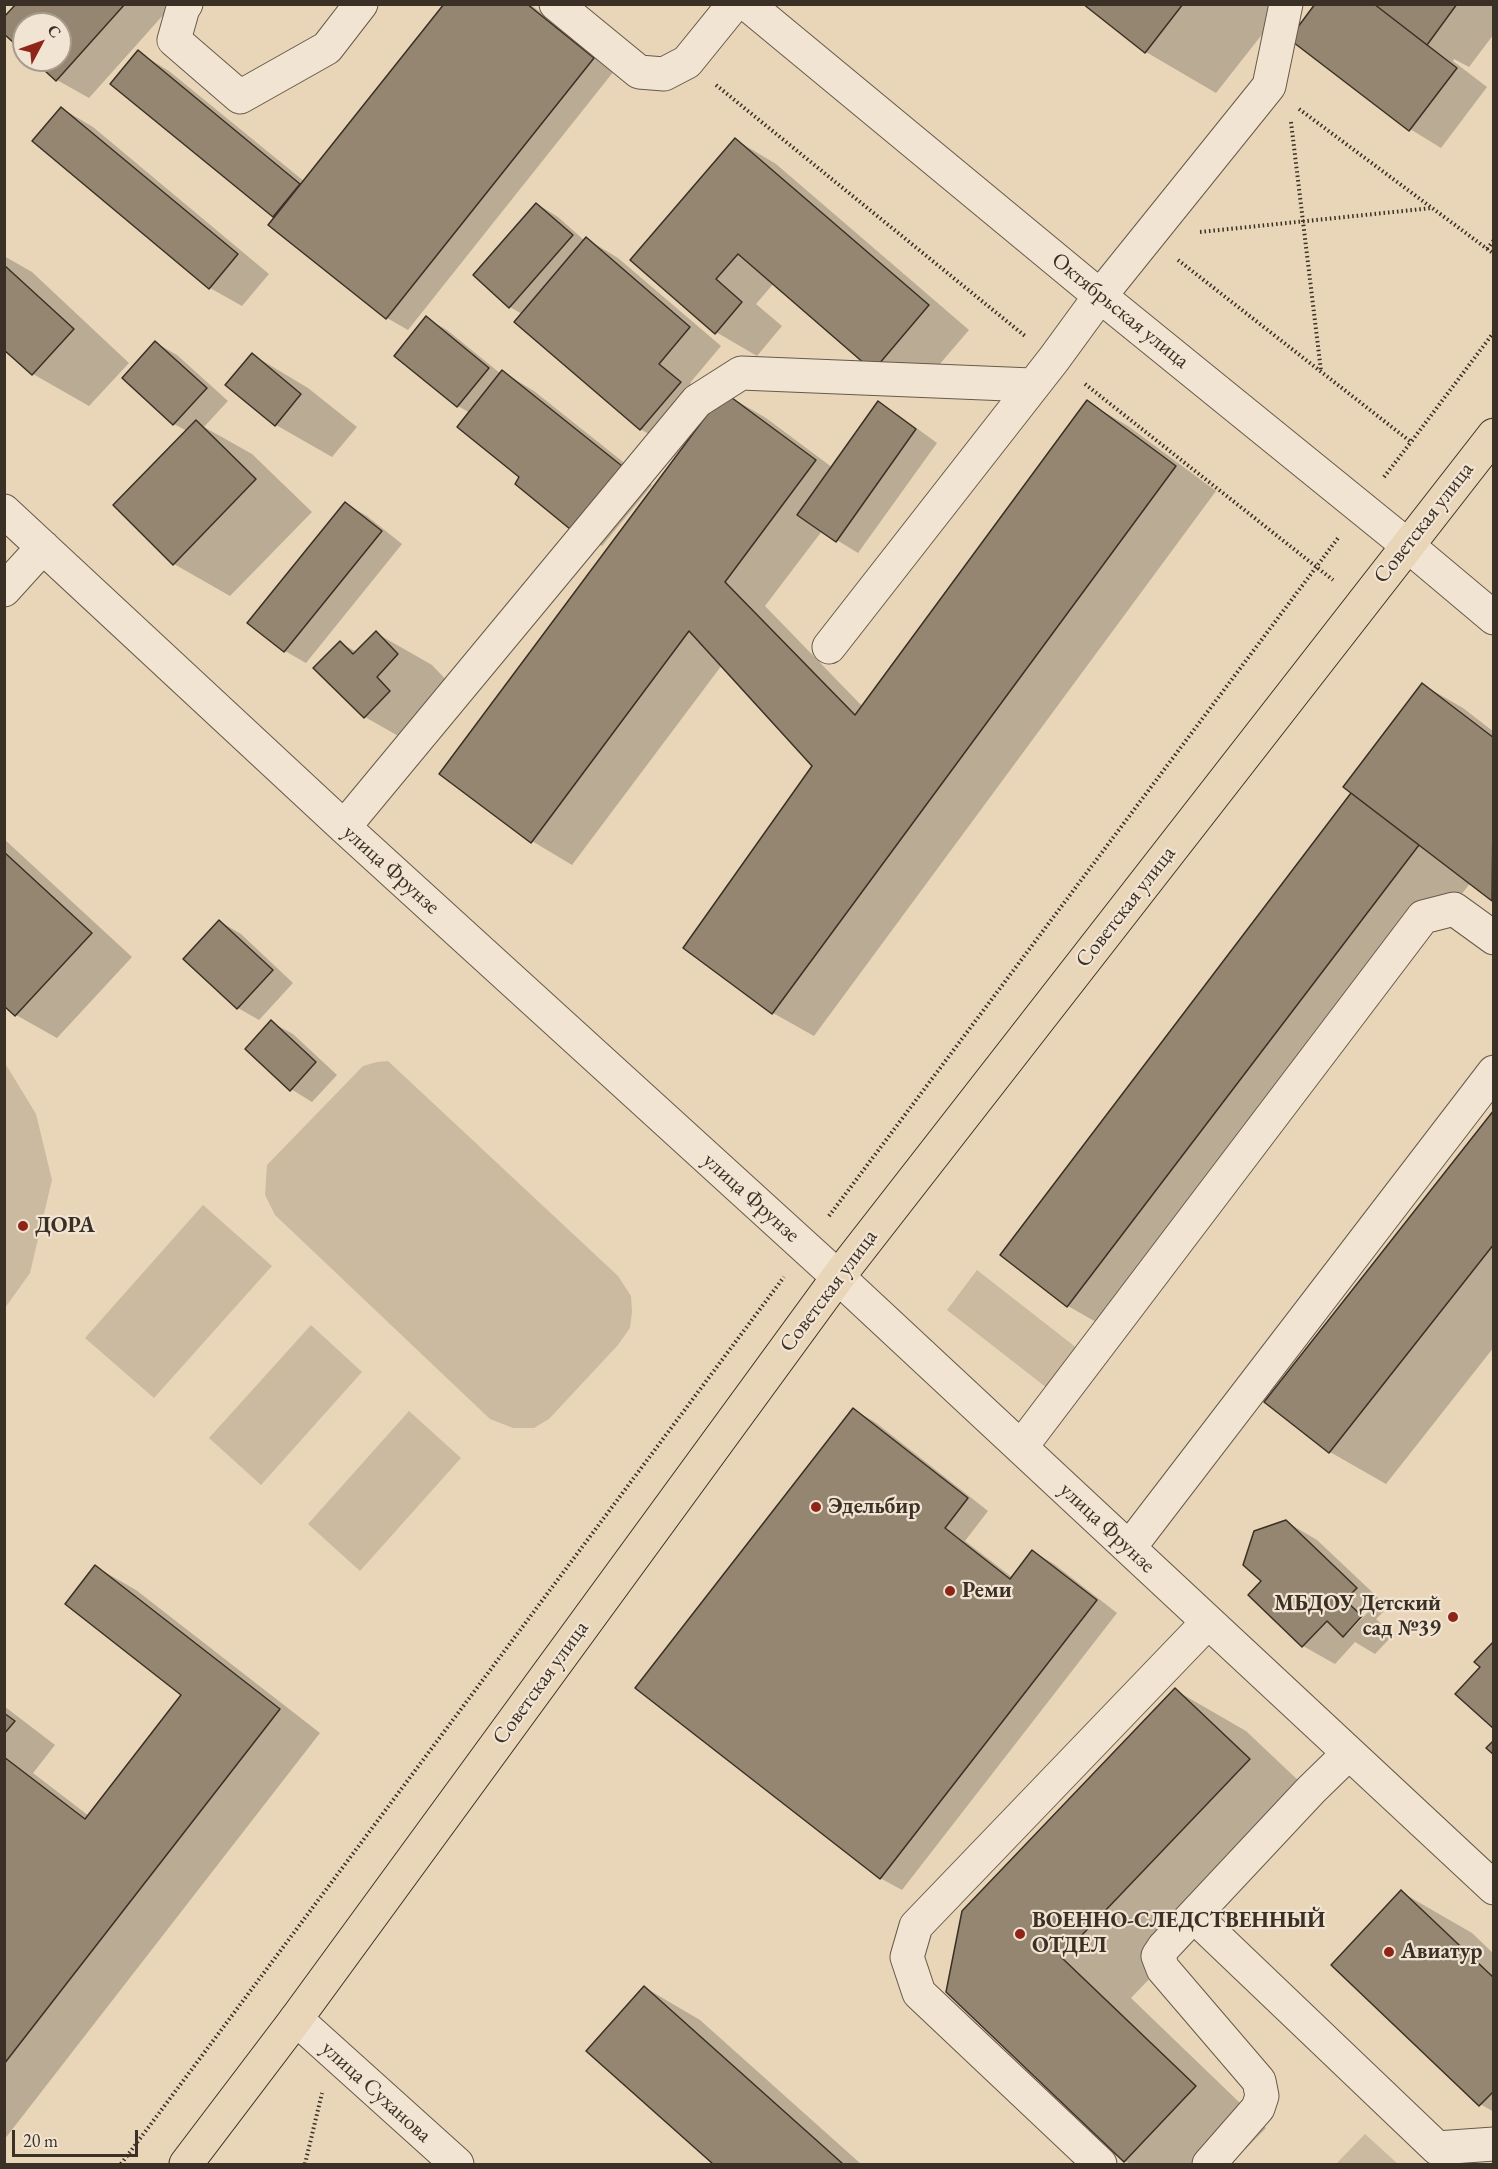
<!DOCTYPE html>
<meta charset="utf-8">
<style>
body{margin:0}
#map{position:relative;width:1498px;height:2169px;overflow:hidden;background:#e9d6b9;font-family:"EB Garamond",serif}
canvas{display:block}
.frame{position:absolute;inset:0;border:6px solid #3b3025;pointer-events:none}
.north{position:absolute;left:12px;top:12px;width:60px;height:60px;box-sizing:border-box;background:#f1e4d2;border:2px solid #a89c8d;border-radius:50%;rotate:49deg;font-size:16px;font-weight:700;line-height:24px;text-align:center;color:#3b3025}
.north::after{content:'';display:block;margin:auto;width:21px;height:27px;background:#8f2418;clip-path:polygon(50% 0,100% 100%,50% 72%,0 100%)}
.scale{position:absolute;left:12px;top:2130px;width:126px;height:27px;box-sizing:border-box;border:3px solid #3b3025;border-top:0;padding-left:8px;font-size:18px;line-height:21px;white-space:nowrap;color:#3b3025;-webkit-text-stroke:4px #f1e4d2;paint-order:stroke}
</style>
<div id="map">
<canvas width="1498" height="2169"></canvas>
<div class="frame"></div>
<div class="north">С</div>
<div class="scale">20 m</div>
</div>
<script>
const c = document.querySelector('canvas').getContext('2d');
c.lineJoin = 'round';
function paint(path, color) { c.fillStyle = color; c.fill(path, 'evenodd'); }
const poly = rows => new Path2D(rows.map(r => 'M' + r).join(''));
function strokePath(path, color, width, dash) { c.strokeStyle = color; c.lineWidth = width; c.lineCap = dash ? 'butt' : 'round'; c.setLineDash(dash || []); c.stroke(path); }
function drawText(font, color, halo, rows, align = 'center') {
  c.font = font + ' "EB Garamond",serif'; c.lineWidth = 4.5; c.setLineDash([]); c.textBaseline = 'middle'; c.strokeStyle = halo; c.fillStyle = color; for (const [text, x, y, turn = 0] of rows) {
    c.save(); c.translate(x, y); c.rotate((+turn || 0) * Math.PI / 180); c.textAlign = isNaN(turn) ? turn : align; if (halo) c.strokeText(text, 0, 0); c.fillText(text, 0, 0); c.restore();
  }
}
paint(poly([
 [388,1061,618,1276,631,1296,632,1312,630,1328,618,1345,549,1419,534,1428,513,1428,490,1419,275,1215,265,1195,267,1165,363,1066,377,1062],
 [5,1063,36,1114,52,1180,30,1273,5,1308],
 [203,1205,272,1266,154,1398,85,1338],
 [977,1270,1078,1349,1047,1388,947,1310],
 [311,1325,362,1372,261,1485,209,1438],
 [409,1411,461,1458,360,1571,308,1524],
 [1365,2134,1398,2164,1336,2164]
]), '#cbbaa0');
paint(poly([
 [18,4,173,4,89,98,57,80,35,60,60,60,60,24,24,24,24,50],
 [446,4,530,4,614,71,408,330,387,318,274,215,138,52,169,71,305,182],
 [1086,4,1286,4,1216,93,1146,52],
 [1317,4,1494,4,1494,34,1469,67,1454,59,1453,61,1487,87,1441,148,1410,129],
 [61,108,93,127,269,274,242,306,210,288,34,140],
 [736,140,776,164,969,330,915,393,774,283,756,304,782,326,757,356,716,332,632,260],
 [537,204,558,217,585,241,587,239,618,258,721,346,690,383,711,401,672,447,640,429,522,314,510,307,475,275],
 [4,256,32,272,129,363,89,406,33,374,4,347],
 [426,318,447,330,501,374,503,372,534,391,652,485,602,546,571,528,521,476,470,413,458,406,396,355],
 [156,343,177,355,228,401,204,427,252,454,312,512,230,596,174,564,187,431,174,424,124,378],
 [253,355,308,388,357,427,332,457,276,425,228,385],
 [725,394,766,418,833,468,879,403,900,416,937,443,858,553,822,531,765,606,863,707,1087,402,1128,426,1216,491,814,1036,773,1013,685,947,814,766,722,665,572,865,532,841],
 [346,504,367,516,402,544,306,663,285,651],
 [376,633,432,665,453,687,421,749,365,717,340,643,357,652],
 [1423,685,1463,708,1494,732,1494,900,1471,882,1124,1338,1068,1306,1003,1255,1353,793],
 [4,839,132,957,57,1038,16,1015,4,1004],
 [219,921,241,934,293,983,259,1020,238,1008],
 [271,1022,293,1034,337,1075,312,1102,291,1089],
 [1494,1113,1494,1347,1386,1484,1330,1452,1266,1402],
 [854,1410,875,1422,988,1511,965,1541,1013,1578,1033,1552,1054,1564,1117,1613,902,1890,880,1878],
 [1285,1521,1317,1540,1388,1607,1376,1619,1393,1635,1375,1654,1355,1642,1335,1664,1303,1646,1250,1595,1263,1581],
 [1366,1610,1368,1612,1347,1634,1343,1634],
 [96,1567,136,1590,320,1733,4,2140,4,1706,55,1745,33,1773,89,1816,183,1694],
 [1175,1690,1246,1731,1320,1801,1131,1998,1266,2128,1231,2164,1131,2164,1125,2161,947,1991],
 [1401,1892,1472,1933,1494,1954,1494,2112,1480,2104],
 [644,1987,700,2020,861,2164,715,2164,588,2050]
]), '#0003');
const building = poly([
 [16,4,125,4,56,81,33,60,60,60,60,24,24,24,24,52,4,34,4,17,16,4],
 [444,4,527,4,594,58,386,319,268,225,444,4],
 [1083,4,1183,4,1145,53,1083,4],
 [1315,4,1374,4,1457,68,1409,131,1289,39,1315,4],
 [1374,4,1457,4,1427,45,1374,4],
 [138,50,300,184,273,217,110,84,138,50],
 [61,107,238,254,209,289,32,141,61,107],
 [735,138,929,305,873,371,738,254,716,279,742,302,715,334,630,260,735,138],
 [536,203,573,235,509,308,473,275,536,203],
 [586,237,690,327,659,364,681,382,640,430,514,322,586,237],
 [4,265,74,329,32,375,4,350,4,265],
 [426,316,489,368,457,407,394,356,426,316],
 [155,341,207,388,173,425,122,378,155,341],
 [252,353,301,394,275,426,225,385,252,353],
 [502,370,622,466,570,529,515,484,519,477,457,427,502,370],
 [724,392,816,460,725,582,855,715,1087,400,1176,466,772,1014,683,948,812,766,689,631,531,843,439,774,724,392],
 [878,401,916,429,836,542,797,515,878,401],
 [196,420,256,479,173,565,113,505,196,420],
 [345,502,382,531,284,652,247,623,345,502],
 [376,631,398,654,377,677,390,691,364,718,313,668,340,641,353,654,376,631],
 [1422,683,1494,738,1492,901,1343,787,1422,683],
 [1351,793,1419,845,1067,1307,1000,1255,1351,793],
 [4,852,92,933,15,1016,4,1006,4,852],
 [219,920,273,970,237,1009,183,959,219,920],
 [271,1020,316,1062,290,1091,245,1049,271,1020],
 [1494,1110,1494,1244,1329,1453,1264,1402,1494,1110],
 [853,1408,968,1498,945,1528,1010,1579,1032,1550,1097,1600,880,1879,635,1688,853,1408],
 [1286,1520,1357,1588,1345,1600,1362,1616,1343,1637,1327,1621,1302,1647,1248,1595,1261,1581,1243,1565,1254,1531,1286,1520],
 [95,1565,280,1709,4,2064,4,1757,85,1819,181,1695,65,1604,95,1565],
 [1494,1641,1494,1729,1455,1694,1480,1667,1474,1662,1494,1641],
 [1175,1688,1250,1759,1061,1957,1196,2086,1124,2162,946,1992,962,1911,1175,1688],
 [4,1713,15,1721,4,1734,4,1713],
 [1494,1740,1494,1755,1486,1748,1494,1740],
 [1401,1890,1494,1978,1494,2091,1479,2106,1331,1965,1401,1890],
 [644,1986,843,2164,713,2164,586,2051,644,1986]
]);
paint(building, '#958672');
strokePath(building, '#3b3025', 1.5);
const minor = poly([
 [186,4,183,8,174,40,240,97,327,48,361,4],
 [556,4,639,72,664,74,687,62,734,4],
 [747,4,1100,296,1407,545,1494,618],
 [4,511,344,827,838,1277,1494,1888],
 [4,590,43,547],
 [829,647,1054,359,1100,296,1269,86,1286,4],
 [344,827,697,401,741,373,1032,385],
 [1021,1447,1423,917,1454,909,1494,938],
 [1129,1548,1494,1072],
 [1194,1916,1437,2148,1494,2144],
 [296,2019,457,2164],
 [1100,2164,919,1993,907,1957,916,1926,1207,1623],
 [1209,2164,1258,2108,1262,2096,1259,2081,1163,1969,1158,1956,1164,1947,1311,1790,1349,1753]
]);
const major = poly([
 [186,2164,296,2019,838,1277,1494,435]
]);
strokePath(minor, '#665a4a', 35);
strokePath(major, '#3b3025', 35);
strokePath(poly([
 [716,85,1025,336],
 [1299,109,1494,254],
 [1291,122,1321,371],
 [1200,232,1432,208],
 [1487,249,1494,240],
 [1178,260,1411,442,1494,332],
 [1085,384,1333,580],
 [1384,477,1411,442],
 [829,1216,1338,538],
 [121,2164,784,1277],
 [305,2164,322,2093]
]), '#3b3025', 4, [1.5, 3]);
strokePath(minor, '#f1e4d2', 33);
strokePath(major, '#e9d6b9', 33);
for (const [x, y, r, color] of [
 [23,1226,6,"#8f2418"],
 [816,1507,6,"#8f2418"],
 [950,1591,6,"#8f2418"],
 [1453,1617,6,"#8f2418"],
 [1020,1934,6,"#8f2418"],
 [1389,1952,6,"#8f2418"]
]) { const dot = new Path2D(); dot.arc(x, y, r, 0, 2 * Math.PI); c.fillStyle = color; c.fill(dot); strokePath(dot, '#f1e4d2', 2); }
drawText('22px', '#3b3025', '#f1e4d2', [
 ["Октябрьская улица",1120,311,39],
 ["Советская улица",1424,523,-52],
 ["улица Фрунзе",391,870,42],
 ["Советская улица",1126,907,-52],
 ["улица Фрунзе",751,1198,42],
 ["Советская улица",829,1291,-53],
 ["улица Фрунзе",1107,1528,43],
 ["Советская улица",541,1683,-54],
 ["улица Суханова",376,2092,42]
]);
drawText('bold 22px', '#3b3025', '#f1e4d2', [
 ["ДОРА",35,1226],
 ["Эдельбир",828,1507],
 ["Реми",962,1591],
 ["МБДОУ Детский",1441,1604,"right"],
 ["сад №39",1441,1629,"right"],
 ["ВОЕННО-СЛЕДСТВЕННЫЙ",1032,1921],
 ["ОТДЕЛ",1032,1946],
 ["Авиатур",1401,1952]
], 'left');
</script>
